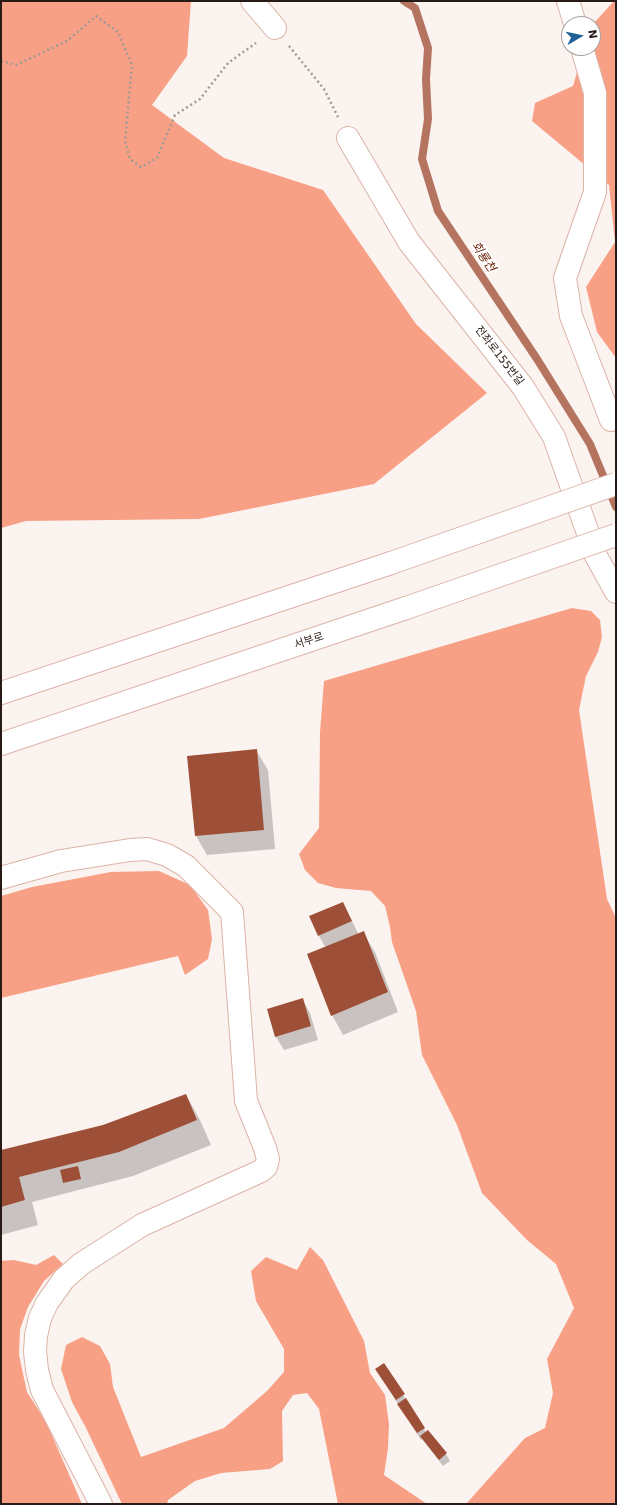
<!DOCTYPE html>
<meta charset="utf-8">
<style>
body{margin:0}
#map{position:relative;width:617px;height:1505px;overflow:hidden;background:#fbf3f0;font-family:"DejaVu Sans",sans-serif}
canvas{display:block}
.frame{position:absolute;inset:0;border:2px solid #281a15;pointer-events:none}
.north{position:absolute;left:561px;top:16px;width:40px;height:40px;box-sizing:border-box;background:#fff;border:1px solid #a9a3a1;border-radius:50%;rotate:81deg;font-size:11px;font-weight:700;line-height:16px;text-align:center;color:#281a15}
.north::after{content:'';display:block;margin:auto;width:14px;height:18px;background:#1f6096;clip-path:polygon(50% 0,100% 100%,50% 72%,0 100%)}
</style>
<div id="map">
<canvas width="617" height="1505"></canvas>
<div class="frame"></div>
<div class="north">N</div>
</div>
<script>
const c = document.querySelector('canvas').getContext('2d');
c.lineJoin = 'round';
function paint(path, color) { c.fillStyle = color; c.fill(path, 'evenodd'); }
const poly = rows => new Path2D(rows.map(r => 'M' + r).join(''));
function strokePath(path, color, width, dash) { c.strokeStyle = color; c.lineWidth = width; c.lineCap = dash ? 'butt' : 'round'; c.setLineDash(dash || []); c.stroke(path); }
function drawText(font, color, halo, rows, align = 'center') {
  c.font = font + ' "DejaVu Sans","Noto Sans KR",sans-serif'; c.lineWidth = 4; c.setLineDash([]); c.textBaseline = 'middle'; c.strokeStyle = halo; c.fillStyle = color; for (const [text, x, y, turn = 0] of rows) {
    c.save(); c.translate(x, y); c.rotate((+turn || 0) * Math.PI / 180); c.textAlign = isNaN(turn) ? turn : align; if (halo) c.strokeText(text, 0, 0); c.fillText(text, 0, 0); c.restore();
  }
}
paint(poly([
 [1,1,191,1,187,56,152,105,224,158,323,190,416,324,487,393,374,484,199,519,26,521,1,528],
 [614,1,616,1,616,358,597,332,586,287,615,242,609,185,532,121,535,103,573,86,584,48,593,48,593,24],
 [572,608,591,611,600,620,602,637,598,652,586,676,579,710,607,899,616,918,616,1504,466,1504,525,1438,545,1428,553,1393,547,1359,574,1308,556,1264,527,1240,482,1193,457,1125,422,1055,416,1011,392,942,390,927,385,906,371,891,336,888,318,883,305,870,299,854,319,828,320,732,324,681],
 [159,871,190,885,208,910,212,939,208,959,185,975,178,956,1,998,1,896,32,887,111,872],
 [310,1247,323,1260,364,1341,370,1373,385,1395,389,1424,388,1448,384,1475,427,1504,338,1504,319,1409,307,1393,293,1395,282,1411,283,1461,270,1469,221,1473,195,1481,168,1500,167,1504,122,1504,86,1428,72,1402,61,1369,66,1345,82,1337,100,1346,110,1364,113,1387,141,1457,224,1428,267,1391,284,1372,284,1349,256,1301,251,1271,266,1257,297,1270],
 [54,1255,63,1264,44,1281,28,1307,20,1329,19,1355,27,1392,46,1422,82,1504,1,1504,1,1261,14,1260,36,1265]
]), '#f8a086');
paint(poly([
 [256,750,268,770,275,849,207,855,196,836],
 [343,903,359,935,363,933,375,952,398,1012,343,1035,332,1015,326,948,319,936],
 [302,999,310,1013,318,1040,284,1050,276,1037,268,1010],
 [186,1095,200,1120,211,1145,133,1176,32,1202,38,1225,1,1235,1,1151,103,1126],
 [384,1364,426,1432,427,1431,446,1454,450,1461,443,1466,422,1439,421,1440,380,1376]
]), '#0003');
strokePath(poly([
 [404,1,415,8,428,48,426,79,428,119,422,159,438,211,537,359,590,444,616,507]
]), '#b4745f', 8);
paint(poly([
 [257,749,264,830,195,836,187,756],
 [343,902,352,921,318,936,309,916],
 [364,931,388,992,331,1016,307,954],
 [303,998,311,1026,275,1037,267,1009],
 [186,1094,197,1120,119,1152,19,1177,25,1200,1,1207,1,1150,103,1125],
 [78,1166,81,1179,63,1183,60,1170],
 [384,1363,405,1394,396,1400,375,1369],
 [406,1398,425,1428,417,1433,397,1404],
 [428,1430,447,1453,439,1460,420,1436]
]), '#9e4f37');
const minor = poly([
 [252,1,275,28],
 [568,1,575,24],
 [582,48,595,93,595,192,565,278,571,316,611,420],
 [348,138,409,242,523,387,554,437,596,556,616,592],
 [1,878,61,861,130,850,147,849,167,855,186,866,232,912,246,1101,265,1148,268,1159,266,1167,261,1171,142,1225,81,1264,64,1279,47,1303,40,1318,36,1336,35,1351,37,1370,42,1390,101,1504]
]);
const highway = poly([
 [1,693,391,563],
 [1,744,406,608]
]);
strokePath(minor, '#dbb3a7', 24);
strokePath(highway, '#dbb3a7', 24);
strokePath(poly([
 [289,46,324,89,338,117],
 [1,61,16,65,67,41,96,16,118,32,132,65,125,141,130,159,141,167,157,158,175,115,200,99,228,63,256,43]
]), '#a29894', 2.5, [2, 3]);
strokePath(minor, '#fff', 22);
strokePath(highway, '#fff', 22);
const highwayBridge = poly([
 [391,563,616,484],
 [406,608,616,535]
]);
strokePath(highwayBridge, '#dbb3a7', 24, []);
strokePath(highwayBridge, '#fff', 22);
drawText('11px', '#281a15', '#fff', [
 ["전좌로155번길",499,356,52],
 ["서부로",309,641,-18]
]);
drawText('italic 12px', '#6e2208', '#fff', [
 ["회룡천",483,257,57]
]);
</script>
